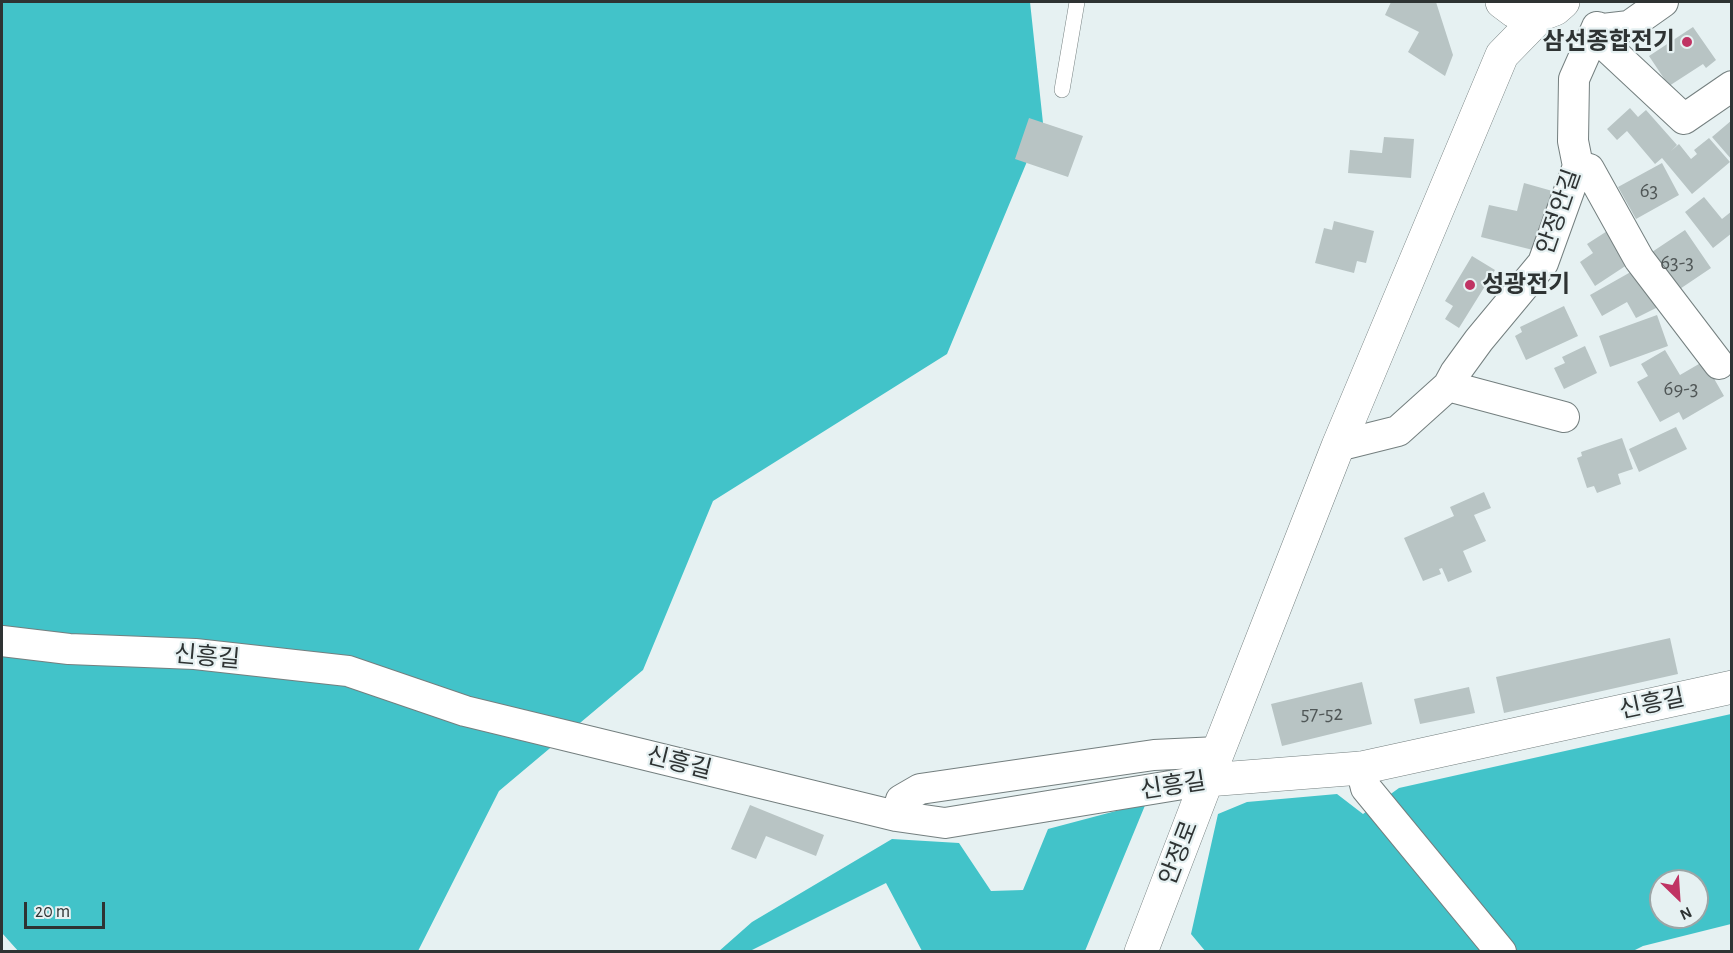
<!DOCTYPE html>
<meta charset="utf-8">
<style>
body{margin:0}
#map{position:relative;width:1733px;height:953px;overflow:hidden;background:#e6f1f2;font-family:"Alegreya Sans",sans-serif}
canvas{display:block}
.frame{position:absolute;inset:0;border:3px solid #2e3333;pointer-events:none}
.north{position:absolute;left:1649px;top:869px;width:60px;height:60px;box-sizing:border-box;background:#e6f1f2;border:2px solid #9ca5a6;border-radius:50%;rotate:155deg;font-size:16px;font-weight:700;line-height:24px;text-align:center;color:#2e3333}
.north::after{content:'';display:block;margin:auto;width:21px;height:27px;background:#c03363;clip-path:polygon(50% 0,100% 100%,50% 72%,0 100%)}
.scale{position:absolute;left:24px;top:902px;width:81px;height:27px;box-sizing:border-box;border:3px solid #2e3333;border-top:0;padding-left:8px;font-size:18px;line-height:21px;white-space:nowrap;color:#2e3333;-webkit-text-stroke:4px #e6f1f2;paint-order:stroke}
</style>
<div id="map">
<canvas width="1733" height="953"></canvas>
<div class="frame"></div>
<div class="north">N</div>
<div class="scale">20 m</div>
</div>
<script>
const c = document.querySelector('canvas').getContext('2d');
c.lineJoin = 'round';
function paint(path, color) { c.fillStyle = color; c.fill(path, 'evenodd'); }
const poly = rows => new Path2D(rows.map(r => 'M' + r).join(''));
function strokePath(path, color, width, dash) { c.strokeStyle = color; c.lineWidth = width; c.lineCap = dash ? 'butt' : 'round'; c.setLineDash(dash || []); c.stroke(path); }
function drawText(font, color, halo, rows, align = 'center') {
  c.font = font + ' "Alegreya Sans","Noto Sans KR",sans-serif'; c.lineWidth = 4.5; c.setLineDash([]); c.textBaseline = 'middle'; c.strokeStyle = halo; c.fillStyle = color; for (const [text, x, y, turn = 0] of rows) {
    c.save(); c.translate(x, y); c.rotate((+turn || 0) * Math.PI / 180); c.textAlign = isNaN(turn) ? turn : align; if (halo) c.strokeText(text, 0, 0); c.fillText(text, 0, 0); c.restore();
  }
}
paint(poly([
 [2,2,1030,2,1043,123,947,354,713,501,643,670,499,791,418,951,19,952,2,933],
 [1731,714,1731,924,1643,946,1631,952,1206,952,1191,934,1218,814,1247,802,1337,794,1363,814,1399,788],
 [1661,881,1697,881,1697,917,1661,917],
 [1146,803,1085,951,922,951,886,883,750,951,718,952,752,922,892,839,959,843,991,891,1023,890,1048,829]
]), '#42c3c9');
paint(poly([
 [1391,2,1436,2,1453,55,1445,76,1408,52,1419,32,1385,15],
 [1693,27,1716,60,1706,68,1703,64,1669,86,1649,56],
 [1630,108,1638,117,1646,110,1677,145,1671,151,1679,144,1691,159,1697,154,1694,150,1709,138,1730,162,1692,194,1662,158,1655,164,1627,131,1617,140,1607,129],
 [1029,118,1083,136,1068,177,1015,159],
 [1732,120,1732,160,1712,137],
 [1384,137,1414,139,1411,178,1348,173,1350,150,1382,153],
 [1662,163,1679,195,1636,219,1618,187],
 [1524,183,1556,192,1541,252,1481,237,1489,205,1517,211],
 [1704,197,1722,219,1732,211,1732,233,1713,248,1685,212],
 [1334,221,1374,231,1366,263,1357,261,1354,273,1315,263,1324,228,1332,230],
 [1615,226,1636,259,1595,286,1580,262,1593,253,1587,244],
 [1685,230,1711,268,1668,297,1643,258],
 [1472,256,1495,270,1459,328,1445,319,1453,306,1445,301],
 [1636,269,1658,307,1636,318,1627,302,1602,316,1590,295],
 [1564,306,1578,336,1526,360,1515,336,1522,332,1520,327],
 [1657,315,1668,346,1610,367,1599,336],
 [1585,346,1597,373,1564,389,1554,368,1565,363,1562,357],
 [1665,350,1680,375,1704,361,1724,396,1683,420,1679,412,1660,422,1637,382,1648,376,1641,364],
 [1676,427,1687,449,1639,472,1629,449],
 [1622,438,1633,469,1618,474,1621,484,1597,493,1594,486,1587,488,1577,458,1582,456,1581,452],
 [1484,492,1491,508,1474,515,1486,541,1463,551,1472,572,1448,582,1442,568,1439,569,1441,574,1423,581,1404,538,1454,516,1450,507],
 [1670,638,1678,674,1504,713,1496,677],
 [1362,682,1372,724,1282,746,1271,704],
 [1469,687,1475,713,1420,724,1414,699],
 [750,805,824,835,816,856,766,836,756,859,731,849]
]), '#b8c4c4');
const service = poly([
 [1062,90,1077,2]
]);
const minor = poly([
 [1597,27,1609,49,1684,119,1732,86],
 [1578,166,1589,169,1639,259,1719,364],
 [1448,386,1564,417],
 [1338,446,1398,431,1448,386,1455,373,1479,340,1543,263,1578,166,1573,141,1574,79,1597,27,1603,29,1629,26,1663,2],
 [2,641,69,649,195,654,348,671,465,711,896,816,945,823,1207,780],
 [1361,768,1366,788,1501,952],
 [896,816,901,800,920,789,1154,755,1218,752]
]);
const tertiary = poly([
 [1502,2,1514,11,1528,15,1542,14,1555,9,1563,2],
 [1207,780,1361,768,1732,687],
 [1141,952,1207,780,1338,446,1502,55,1542,14]
]);
strokePath(service, '#747f7f', 16);
strokePath(minor, '#747f7f', 32);
strokePath(tertiary, '#747f7f', 34);
strokePath(service, '#fff', 15);
strokePath(minor, '#fff', 30);
strokePath(tertiary, '#fff', 33);
for (const [x, y, r, color] of [
 [1687,42,6,"#c03363"],
 [1470,285,6,"#c03363"]
]) { const dot = new Path2D(); dot.arc(x, y, r, 0, 2 * Math.PI); c.fillStyle = color; c.fill(dot); strokePath(dot, '#e6f1f2', 2); }
drawText('21px', '#505757', null, [
 ["63",1649,191],
 ["63-3",1677,263],
 ["69-3",1681,389],
 ["57-52",1322,714]
]);
drawText('bold 24px', '#2e3333', '#e6f1f2', [
 ["삼선종합전기",1675,42],
 ["성광전기",1482,285,"left"]
], 'right');
drawText('24px', '#2e3333', '#e6f1f2', [
 ["안정안길",1559,212,-71],
 ["신흥길",207,657,5],
 ["신흥길",1652,704,-12],
 ["신흥길",679,763,14],
 ["신흥길",1173,786,-9],
 ["안정로",1179,853,-69]
]);
</script>
